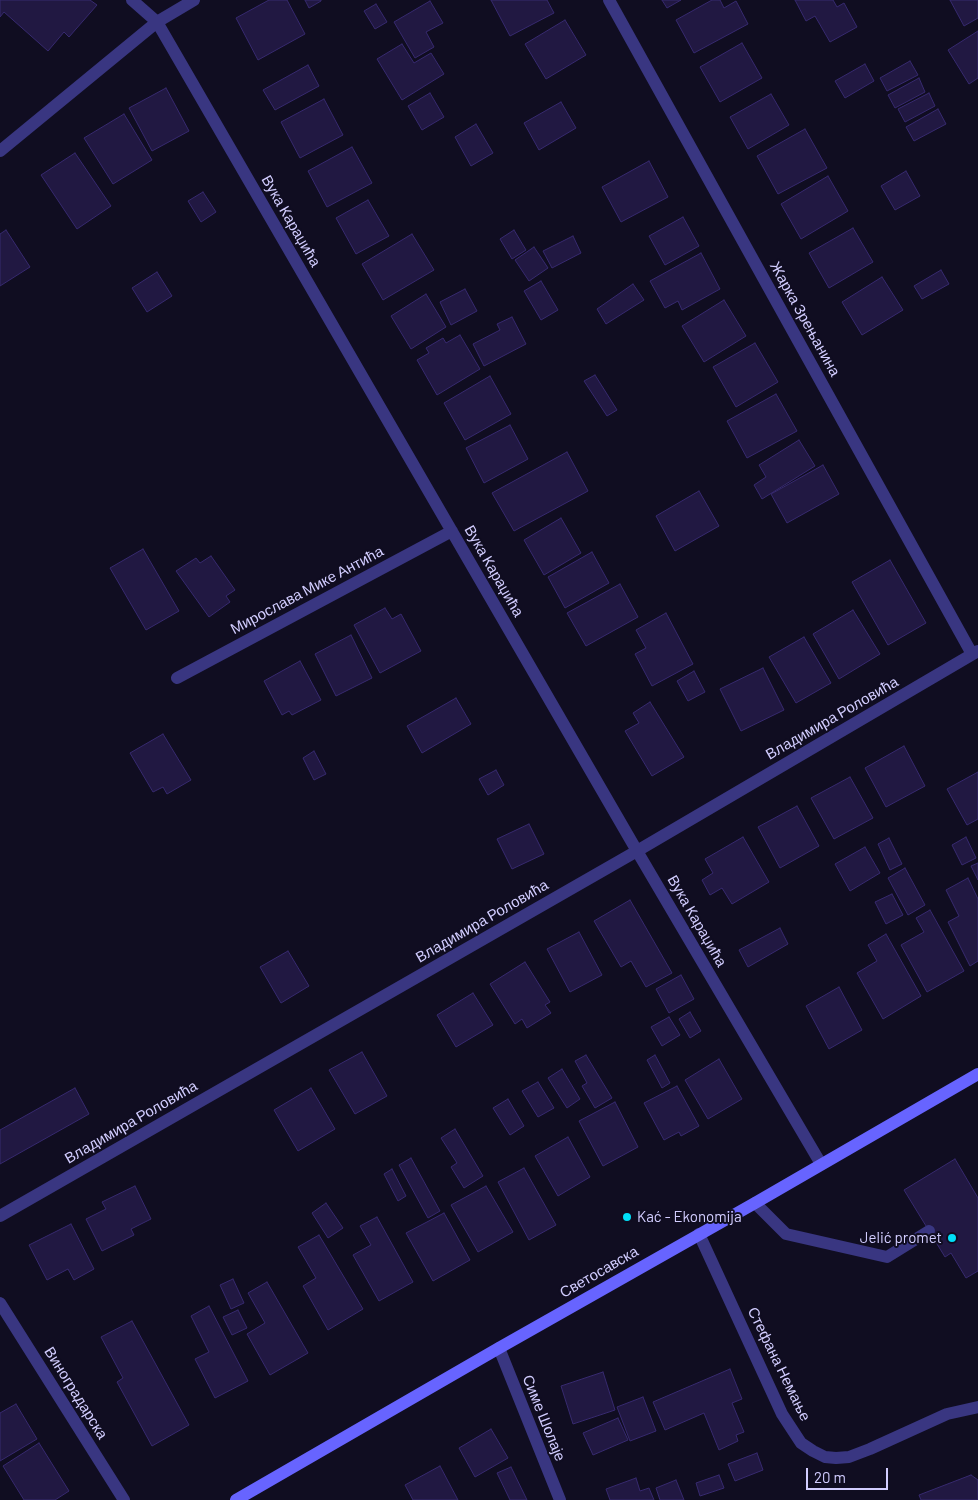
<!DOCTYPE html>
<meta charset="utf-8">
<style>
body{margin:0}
#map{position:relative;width:978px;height:1500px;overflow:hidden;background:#100d21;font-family:Barlow,sans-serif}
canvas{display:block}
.scale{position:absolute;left:806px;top:1468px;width:82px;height:22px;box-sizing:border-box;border:2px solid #d2cdff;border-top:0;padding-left:6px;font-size:15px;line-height:18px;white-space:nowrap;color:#d2cdff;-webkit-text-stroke:4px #100d21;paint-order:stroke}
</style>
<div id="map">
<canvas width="978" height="1500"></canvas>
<div class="scale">20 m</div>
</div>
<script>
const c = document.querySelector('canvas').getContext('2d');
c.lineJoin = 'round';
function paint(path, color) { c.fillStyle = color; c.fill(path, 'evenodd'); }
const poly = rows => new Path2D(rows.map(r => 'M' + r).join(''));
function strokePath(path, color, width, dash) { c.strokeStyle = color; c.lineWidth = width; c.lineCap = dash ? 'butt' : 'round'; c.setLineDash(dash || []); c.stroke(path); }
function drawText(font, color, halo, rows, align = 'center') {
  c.font = font + ' Barlow,sans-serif'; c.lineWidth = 4; c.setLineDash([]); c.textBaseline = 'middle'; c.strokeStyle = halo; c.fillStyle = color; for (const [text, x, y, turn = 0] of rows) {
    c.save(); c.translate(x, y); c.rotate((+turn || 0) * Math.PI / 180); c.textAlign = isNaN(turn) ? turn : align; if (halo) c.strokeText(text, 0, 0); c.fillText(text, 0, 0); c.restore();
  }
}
const building = poly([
 [0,0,90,0,97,5,69,37,64,32,48,51,4,12,0,17,0,0],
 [269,0,287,0,305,34,258,60,236,18,269,0],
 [305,0,321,0,321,1,309,8,305,0],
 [491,0,547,0,554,13,510,36,491,0],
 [662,0,681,0,667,8,662,0],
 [712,0,720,0,724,8,736,1,748,24,694,53,676,20,712,0],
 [795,0,833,0,837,7,844,3,857,27,830,42,815,16,806,21,795,0],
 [950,0,978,0,978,18,964,26,950,0],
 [430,1,443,23,426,32,434,47,415,58,394,22,430,1],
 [376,4,387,22,375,29,364,11,376,4],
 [565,20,586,55,546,79,525,44,565,20],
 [978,31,978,78,969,84,948,50,978,31],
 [742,43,762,78,720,102,700,67,742,43],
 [402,44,414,63,431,53,444,74,402,100,377,59,402,44],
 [910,61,918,75,887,91,880,78,910,61],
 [865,64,874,81,845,98,835,81,865,64],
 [308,65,319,86,275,110,263,90,308,65],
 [919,78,925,92,895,108,888,95,919,78],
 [166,88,189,131,152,151,129,108,166,88],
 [430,93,444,117,422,130,408,106,430,93],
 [929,93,935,106,905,122,898,109,929,93],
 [771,94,789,125,748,149,730,117,771,94],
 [324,99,343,135,300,158,281,122,324,99],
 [561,102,576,128,539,150,524,123,561,102],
 [938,109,946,124,914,141,906,127,938,109],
 [124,114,152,160,113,184,84,138,124,114],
 [476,124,493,153,471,166,455,137,476,124],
 [805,129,827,168,778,194,757,156,805,129],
 [352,147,372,183,327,207,308,171,352,147],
 [75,153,111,206,77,229,41,175,75,153],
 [649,161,668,197,621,222,602,187,649,161],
 [906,171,920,196,895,210,881,186,906,171],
 [828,176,848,211,801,239,781,204,828,176],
 [203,192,216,212,201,222,188,201,203,192],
 [368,200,389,236,356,254,336,218,368,200],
 [683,217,699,246,665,265,649,236,683,217],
 [853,228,873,262,829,288,809,253,853,228],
 [6,230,30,267,0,286,0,234,6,230],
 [514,230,526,250,512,259,500,239,514,230],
 [412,234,434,270,383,300,362,264,412,234],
 [573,236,581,253,552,268,543,251,573,236],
 [534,247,548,268,529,281,515,260,534,247],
 [701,253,720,289,682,310,678,301,665,308,650,281,701,253],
 [941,270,949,284,922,299,914,286,941,270],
 [157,272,172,296,147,312,132,288,157,272],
 [882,277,903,310,862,335,842,302,882,277],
 [541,281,558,310,541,320,524,291,541,281],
 [633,284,644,300,606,324,597,309,633,284],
 [465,289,477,311,451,325,440,302,465,289],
 [426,294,446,327,411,349,391,316,426,294],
 [724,300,746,336,704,362,682,326,724,300],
 [512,317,526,344,484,366,473,344,500,330,497,324,512,317],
 [460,335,480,369,437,395,417,360,429,353,426,348,443,338,446,343,460,335],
 [755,343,778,382,736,407,713,367,755,343],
 [595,375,617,410,607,416,584,381,595,375],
 [490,376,511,414,465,440,444,403,490,376],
 [776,394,797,431,747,458,727,421,776,394],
 [510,425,528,459,484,483,466,448,510,425],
 [799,440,815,466,762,499,754,485,766,477,759,465,799,440],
 [567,452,588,491,514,531,492,493,567,452],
 [823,465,839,494,787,523,771,494,823,465],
 [699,491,719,526,675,551,656,516,699,491],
 [561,518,581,553,544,575,524,540,561,518],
 [143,549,179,611,146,630,110,568,143,549],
 [592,552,609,583,565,608,548,577,592,552],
 [211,556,235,590,226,596,230,602,209,617,176,571,196,558,200,563,211,556],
 [890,560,926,623,888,645,852,582,890,560],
 [620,584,638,617,586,646,567,613,620,584],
 [385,608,392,619,401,614,421,651,380,673,354,625,385,608],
 [853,610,880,654,839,679,813,634,853,610],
 [666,613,693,664,652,686,635,654,646,648,636,630,666,613],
 [351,635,372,678,336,696,315,654,351,635],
 [804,637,831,683,796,703,769,657,804,637],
 [300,661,321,700,292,715,289,711,282,715,264,681,300,661],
 [763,668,784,710,741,731,720,689,763,668],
 [694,671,705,692,688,701,677,681,694,671],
 [456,698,471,724,422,753,407,726,456,698],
 [650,702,684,757,652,776,625,731,639,723,633,713,650,702],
 [163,734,191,780,167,794,163,787,153,792,130,753,163,734],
 [904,746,925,786,886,807,865,768,904,746],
 [314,751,326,774,314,780,303,758,314,751],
 [496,770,504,785,488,795,479,779,496,770],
 [978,772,978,819,967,825,947,789,978,772],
 [850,777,873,818,834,839,811,798,850,777],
 [797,806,819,846,780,868,758,827,797,806],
 [529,824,544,854,512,869,497,839,529,824],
 [743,837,769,882,732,904,722,888,710,895,702,880,713,873,705,859,743,837],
 [966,837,976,858,962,865,952,845,966,837],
 [889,838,902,864,890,870,878,844,889,838],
 [865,847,880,873,850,891,835,864,865,847],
 [978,863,978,880,971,866,978,863],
 [905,868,925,905,908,915,888,878,905,868],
 [968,878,978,899,978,961,970,966,948,922,959,916,946,890,968,878],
 [892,894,903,915,886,924,875,902,892,894],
 [630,900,672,973,646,987,631,961,621,967,594,921,630,900],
 [930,910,964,971,927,992,901,945,924,932,916,918,930,910],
 [780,928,788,944,748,967,739,950,780,928],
 [579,932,602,975,570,992,547,949,579,932],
 [886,934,921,996,883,1019,857,973,877,961,868,945,886,934],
 [288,951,309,986,281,1003,260,967,288,951],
 [525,962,550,1002,545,1005,551,1013,527,1028,522,1019,515,1024,490,984,525,962],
 [681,975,694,999,669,1013,656,989,681,975],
 [839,987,862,1030,829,1049,806,1006,839,987],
 [473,993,493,1025,456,1047,437,1015,473,993],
 [690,1012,701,1031,690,1038,679,1019,690,1012],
 [669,1017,680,1035,662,1046,651,1027,669,1017],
 [362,1052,387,1096,355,1114,329,1070,362,1052],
 [586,1055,612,1098,595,1108,582,1086,587,1083,575,1061,586,1055],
 [655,1055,670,1083,662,1088,647,1060,655,1055],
 [719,1059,742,1099,708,1119,685,1080,719,1059],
 [562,1069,580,1099,567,1108,548,1078,562,1069],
 [538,1082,554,1108,538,1117,522,1091,538,1082],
 [677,1086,699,1126,681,1136,679,1132,664,1140,644,1103,677,1086],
 [75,1088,89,1114,0,1164,0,1130,75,1088],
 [311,1088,335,1129,298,1151,274,1110,311,1088],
 [508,1099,524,1126,510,1135,493,1108,508,1099],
 [615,1102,638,1147,603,1166,579,1121,615,1102],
 [455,1129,483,1176,464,1188,451,1167,457,1163,441,1138,455,1129],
 [568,1137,590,1177,558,1196,535,1156,568,1137],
 [411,1158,440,1211,428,1218,399,1165,411,1158],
 [955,1159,978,1198,978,1271,966,1278,951,1253,945,1257,904,1190,955,1159],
 [524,1168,556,1225,529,1240,498,1182,524,1168],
 [392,1169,406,1196,398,1201,384,1174,392,1169],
 [135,1186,151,1219,131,1229,134,1235,102,1251,86,1219,106,1209,102,1202,135,1186],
 [486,1186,513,1232,478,1252,451,1205,486,1186],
 [326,1203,343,1228,328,1238,312,1213,326,1203],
 [444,1213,470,1260,433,1281,406,1233,444,1213],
 [377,1217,413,1282,379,1301,353,1255,371,1245,360,1226,377,1217],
 [71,1224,94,1269,74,1280,68,1269,47,1280,29,1245,71,1224],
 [319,1235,363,1309,328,1330,303,1286,316,1278,298,1247,319,1235],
 [233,1279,244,1303,231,1309,220,1285,233,1279],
 [267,1282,308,1353,270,1375,247,1334,265,1323,248,1293,267,1282],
 [209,1306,248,1381,215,1398,195,1359,209,1352,191,1316,209,1306],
 [238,1310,247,1328,232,1335,223,1317,238,1310],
 [132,1321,189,1425,152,1446,117,1382,123,1378,101,1337,132,1321],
 [730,1369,742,1399,732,1403,744,1432,736,1435,738,1441,719,1450,704,1413,665,1430,653,1402,730,1369],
 [603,1372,615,1410,573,1424,561,1386,603,1372],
 [643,1397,656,1431,630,1441,617,1407,643,1397],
 [16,1404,37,1439,0,1461,0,1413,16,1404],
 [618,1418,628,1440,593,1455,583,1433,618,1418],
 [491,1429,508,1458,475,1477,459,1448,491,1429],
 [39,1443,69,1491,55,1500,24,1500,3,1466,39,1443],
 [757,1453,763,1470,735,1481,728,1464,757,1453],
 [440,1466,458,1500,413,1500,405,1485,440,1466],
 [511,1467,527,1500,510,1500,497,1473,511,1467],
 [719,1475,724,1488,700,1496,696,1483,719,1475],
 [971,1475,978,1480,978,1500,921,1500,919,1495,971,1475],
 [636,1478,640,1491,649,1488,654,1500,610,1500,606,1489,636,1478],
 [676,1480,684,1500,660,1500,656,1488,676,1480]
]);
paint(building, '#211842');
strokePath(building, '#372a6f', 1);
strokePath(poly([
 [755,1203,786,1234,887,1257,929,1231]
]), '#393681', 12);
strokePath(poly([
 [132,0,157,22,637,851,821,1164],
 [609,0,972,654],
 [0,151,157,22,194,0],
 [177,678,452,531],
 [0,1216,637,851,978,651],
 [699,1234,782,1414,801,1443,813,1451,825,1457,836,1458,849,1457,870,1449,947,1414,978,1407],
 [0,1303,124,1500],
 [499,1348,560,1500]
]), '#393681', 12);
strokePath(poly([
 [236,1500,499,1348,755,1203,978,1074]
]), '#6764ff', 12);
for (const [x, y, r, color] of [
 [627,1217,5,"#00e0f8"],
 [952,1238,5,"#00e0f8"]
]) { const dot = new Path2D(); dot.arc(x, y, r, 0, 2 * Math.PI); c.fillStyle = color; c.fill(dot); strokePath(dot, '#100d21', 2); }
drawText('15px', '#d2cdff', '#100d21', [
 ["Вука Караџића",291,221,60],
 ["Жарка Зрењанина",805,319,61],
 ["Вука Караџића",494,571,60],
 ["Мирослава Мике Антића",307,590,-28],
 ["Владимира Роловића",832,718,-30],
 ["Владимира Роловића",482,921,-30],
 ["Вука Караџића",697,921,60],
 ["Владимира Роловића",131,1122,-30],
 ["Светосавска",599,1272,-30],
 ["Стефана Немање",779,1364,64],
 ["Виноградарска",76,1393,58],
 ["Симе Шолаје",544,1418,68]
]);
drawText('15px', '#d2cdff', '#100d21', [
 ["Kać - Ekonomija",637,1217],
 ["Jelić promet",942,1238,"right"]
], 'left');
</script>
